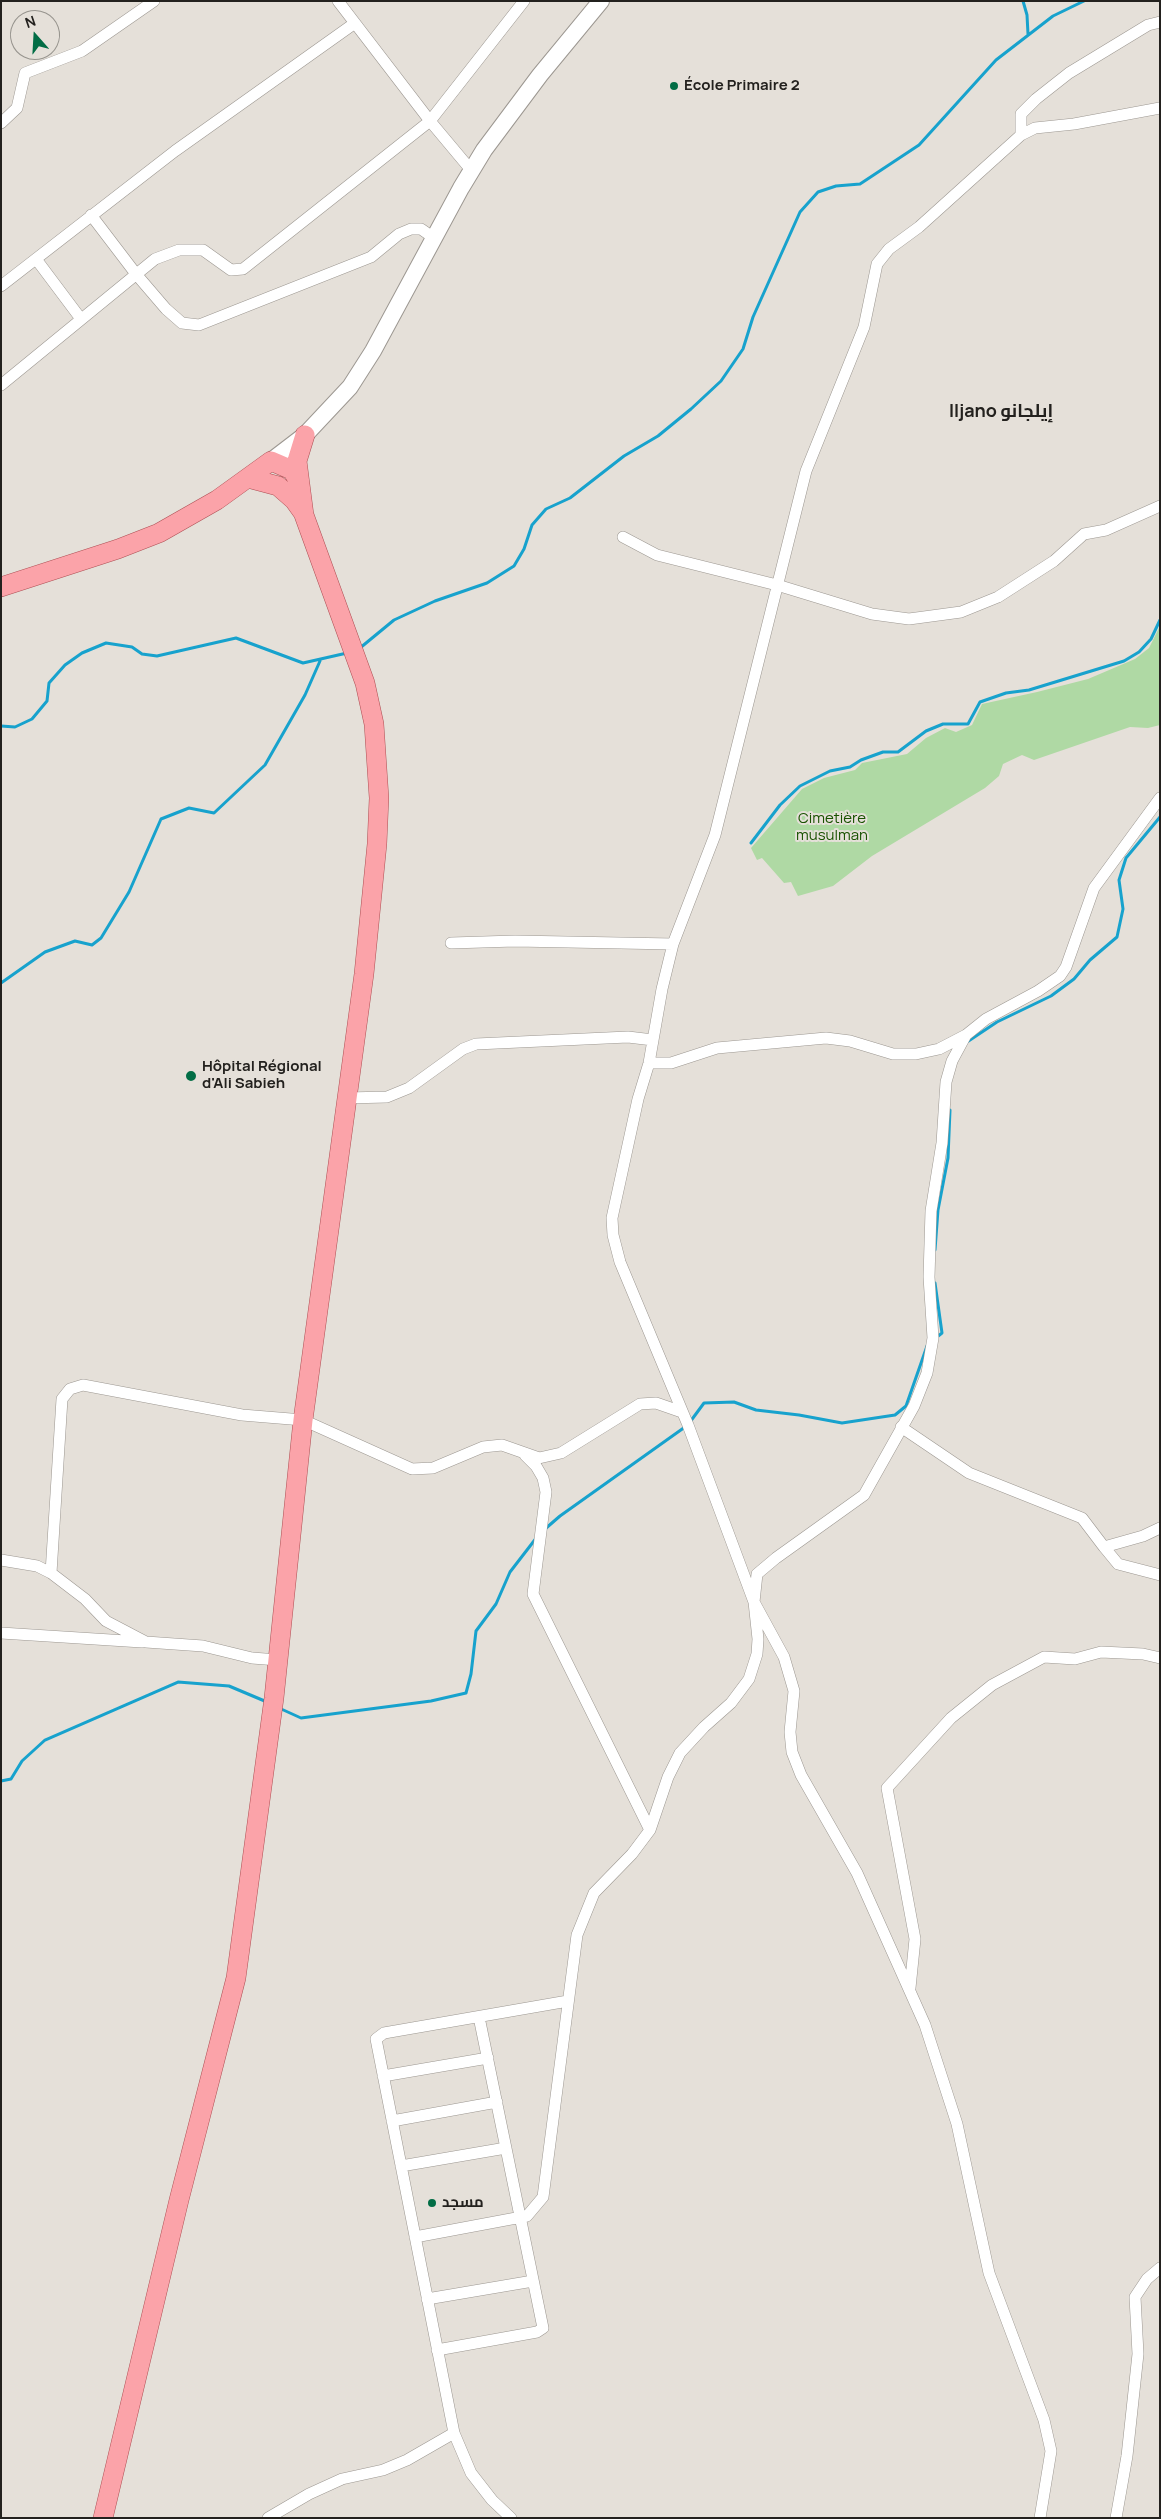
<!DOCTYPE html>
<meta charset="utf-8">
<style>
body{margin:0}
#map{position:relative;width:1161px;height:2519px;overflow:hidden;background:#e5e0d9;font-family:Manrope,sans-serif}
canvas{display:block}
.frame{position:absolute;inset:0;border:2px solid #23211e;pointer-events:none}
.north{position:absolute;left:10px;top:10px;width:50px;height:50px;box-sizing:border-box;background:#e5e0d9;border:1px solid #97948e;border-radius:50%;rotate:341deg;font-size:14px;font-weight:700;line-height:20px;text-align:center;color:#23211e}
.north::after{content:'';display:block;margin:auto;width:18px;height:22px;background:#026d45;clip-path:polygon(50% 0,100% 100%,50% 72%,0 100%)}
</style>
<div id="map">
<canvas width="1161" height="2519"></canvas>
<div class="frame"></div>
<div class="north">N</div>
</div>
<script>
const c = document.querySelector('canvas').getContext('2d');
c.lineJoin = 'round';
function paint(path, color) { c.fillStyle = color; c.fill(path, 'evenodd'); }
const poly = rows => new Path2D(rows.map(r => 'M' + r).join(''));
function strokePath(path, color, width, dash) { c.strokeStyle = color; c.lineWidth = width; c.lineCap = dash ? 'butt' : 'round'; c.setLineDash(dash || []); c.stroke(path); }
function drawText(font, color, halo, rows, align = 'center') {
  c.font = font + ' Manrope,Cairo,sans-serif'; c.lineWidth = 4; c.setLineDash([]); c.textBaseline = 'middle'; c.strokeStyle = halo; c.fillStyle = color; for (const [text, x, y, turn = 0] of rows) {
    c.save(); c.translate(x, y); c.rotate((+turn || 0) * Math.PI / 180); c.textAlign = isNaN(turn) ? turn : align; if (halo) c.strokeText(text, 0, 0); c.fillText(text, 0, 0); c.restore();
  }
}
paint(poly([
 [1160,626,1160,725,1148,728,1130,727,1034,760,1022,755,1003,764,999,776,985,788,872,856,833,886,798,896,791,882,784,883,762,858,757,860,751,848,802,789,824,778,855,770,862,763,907,754,926,738,945,728,956,732,972,725,982,704,1037,692,1088,679,1135,659,1149,648]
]), '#afd9a4');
strokePath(poly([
 [1023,1,1027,15,1028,34],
 [360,648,394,620,435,601,487,583,514,566,524,549,532,525,546,509,570,498,624,456,658,436,691,409,721,381,743,349,753,317,800,212,818,192,836,186,860,184,919,145,996,60,1053,16,1084,1],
 [1,726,15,727,32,719,47,701,49,683,65,665,82,653,106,643,132,647,142,654,157,656,236,638,303,663,347,653],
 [751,843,780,805,800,786,830,771,850,767,861,760,883,752,898,752,926,731,943,724,968,724,980,702,1006,693,1029,690,1124,661,1139,652,1151,639,1160,620],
 [1,983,45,952,75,941,92,945,101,938,129,892,161,819,189,808,214,813,265,765,305,695,320,661],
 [967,1042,997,1022,1051,996,1074,979,1090,960,1117,937,1123,909,1119,880,1126,858,1160,817],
 [935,1250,938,1210,948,1158,950,1110],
 [935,1283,942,1333,937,1337],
 [690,1422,704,1403,734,1402,756,1410,799,1415,842,1423,895,1415,906,1406,927,1346],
 [545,1529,560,1516,685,1427],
 [279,1708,301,1718,431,1701,466,1693,471,1674,476,1631,496,1604,510,1572,537,1537],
 [1,1781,11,1779,22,1761,45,1740,178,1682,229,1686,267,1702]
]), '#17a2cd', 3);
const street = poly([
 [338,1,430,121,471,170],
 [1,123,17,108,25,73,82,51,154,1],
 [1021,135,1021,114,1036,99,1069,73,1148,25,1160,22],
 [91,215,136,274,166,309,182,323,199,325,371,257,399,234,411,229,421,229,434,238],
 [36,259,81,319],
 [1,286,175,151,355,23],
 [1,385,155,259,179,250,203,250,231,270,243,269,430,121,524,1],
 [623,537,657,555,777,585,872,614,909,619,961,612,998,597,1054,561,1084,534,1106,530,1160,506],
 [451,943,515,941,673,944],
 [966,1035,986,1019,1038,991,1060,976,1066,967,1094,888,1160,798],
 [347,1098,387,1097,409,1088,463,1049,476,1044,628,1037,653,1040],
 [901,1427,969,1473,1082,1518,1104,1547,1143,1536,1160,1528],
 [525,1455,536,1466,543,1478,546,1492,533,1594,650,1830],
 [1104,1547,1118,1564,1160,1575],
 [1,1560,37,1566,51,1573,85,1599,106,1621,146,1642,203,1646,252,1658,278,1660],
 [51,1573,62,1399,70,1389,83,1385,242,1415,303,1420,412,1469,433,1468,483,1447,502,1445,539,1458,561,1453,640,1404,656,1403,682,1412],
 [1,1633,142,1642],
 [910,1988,915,1939,887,1788,951,1718,992,1685,1044,1657,1075,1659,1101,1652,1143,1654,1160,1658],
 [383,2076,488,2058],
 [392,2121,497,2102],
 [401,2166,506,2148],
 [415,2237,527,2216,543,2197,577,1935,594,1893,632,1854,650,1830,668,1777,680,1753,704,1727,731,1703,749,1679,757,1654,758,1639,754,1602,757,1574,776,1558,864,1495,914,1406,927,1373,933,1338,929,1277,931,1211,942,1143,946,1082,952,1061,966,1035,939,1049,916,1054,893,1054,850,1041,826,1038,717,1048,671,1063,649,1063],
 [427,2299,533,2281],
 [437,2350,537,2332,543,2328,479,2017],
 [268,2518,309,2494,342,2479,383,2470,407,2460,454,2433],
 [511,2518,492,2500,471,2473,454,2433,376,2039,384,2033,568,2001],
 [1040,2518,1051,2451,1044,2420,989,2273,957,2124,925,2025,857,1873,801,1775,792,1752,790,1732,794,1691,784,1657,754,1602,688,1425,620,1262,613,1235,612,1218,638,1099,649,1063,662,989,673,944,715,835,806,471,864,327,877,264,889,249,919,227,1021,135,1035,128,1074,124,1160,108],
 [1116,2518,1127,2456,1138,2354,1135,2297,1147,2279,1160,2268]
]);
const secondary = poly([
 [271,461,305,435,350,387,373,351,461,188,484,150,540,75,601,1]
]);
const primary = poly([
 [248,478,278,486,294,500,304,514],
 [1,587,118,549,159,533,217,500,271,461,292,470,298,480],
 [103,2518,179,2200,236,1978,274,1698,303,1420,364,974,377,844,379,798,374,724,365,683,304,515,297,461,305,435]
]);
strokePath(street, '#9c9791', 12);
strokePath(secondary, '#9c9791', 18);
strokePath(primary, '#ad4e53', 20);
strokePath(street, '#fff', 11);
strokePath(secondary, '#fff', 16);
strokePath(primary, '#fba3a9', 19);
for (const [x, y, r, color] of [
 [674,86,5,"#026d45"],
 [191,1076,6,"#026d45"],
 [432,2203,5,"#026d45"]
]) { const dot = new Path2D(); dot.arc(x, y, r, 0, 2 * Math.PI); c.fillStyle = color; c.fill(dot); strokePath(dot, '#e5e0d9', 2); }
drawText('bold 15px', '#23211e', '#e5e0d9', [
 ["École Primaire 2",684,86],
 ["Hôpital Régional",202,1067],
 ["d'Ali Sabieh",202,1084],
 ["مسجد",442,2203]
], 'left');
drawText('15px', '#195200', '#e5e0d9', [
 ["Cimetière",832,819],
 ["musulman",832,836]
]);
drawText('bold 18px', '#23211e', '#e5e0d9', [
 ["Iljano إيلجانو",1001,412]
]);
</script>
